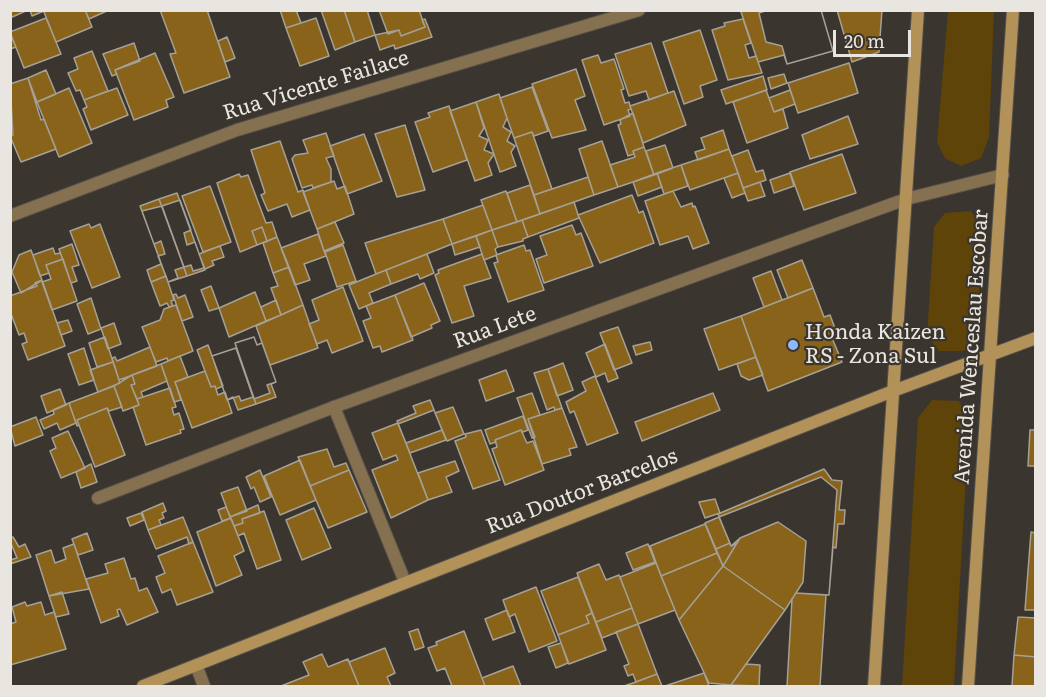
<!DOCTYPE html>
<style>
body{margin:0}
#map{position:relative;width:1046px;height:697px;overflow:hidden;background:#3a352e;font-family:Literata,serif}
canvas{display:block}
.frame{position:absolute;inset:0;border:12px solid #e9e6e1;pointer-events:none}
.scale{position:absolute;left:833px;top:30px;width:78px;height:27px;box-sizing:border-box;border:3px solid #e9e6e1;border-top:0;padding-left:8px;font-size:18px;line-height:21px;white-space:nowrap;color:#e9e6e1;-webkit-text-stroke:4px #3a352e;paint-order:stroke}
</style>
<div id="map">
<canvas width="1046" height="697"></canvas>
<div class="frame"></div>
<div class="scale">20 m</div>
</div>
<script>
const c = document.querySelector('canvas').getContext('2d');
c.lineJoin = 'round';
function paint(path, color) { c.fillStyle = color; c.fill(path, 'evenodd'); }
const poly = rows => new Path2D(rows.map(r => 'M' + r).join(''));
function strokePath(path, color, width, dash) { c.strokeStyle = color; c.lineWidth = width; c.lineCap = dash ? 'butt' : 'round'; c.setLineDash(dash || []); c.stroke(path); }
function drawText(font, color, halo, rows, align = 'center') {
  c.font = font + ' Literata,serif'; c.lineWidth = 4.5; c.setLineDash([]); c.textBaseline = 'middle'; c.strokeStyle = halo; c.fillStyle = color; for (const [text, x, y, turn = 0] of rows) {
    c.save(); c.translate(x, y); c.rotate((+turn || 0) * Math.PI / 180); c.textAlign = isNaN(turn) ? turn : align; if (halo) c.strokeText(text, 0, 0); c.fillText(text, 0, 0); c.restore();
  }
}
paint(poly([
 [948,11,994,11,989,137,981,158,961,166,945,158,937,142],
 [971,211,982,228,977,338,963,351,939,351,927,336,934,227,945,213],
 [932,400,959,401,969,423,954,686,902,686,918,418]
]), '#5f4409');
const building = poly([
 [10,10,28,10,10,18,10,10],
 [30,10,43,10,44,11,32,16,30,10],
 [48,10,85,10,92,27,56,42,44,12,48,10],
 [85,10,109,10,89,19,85,10],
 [160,10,207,10,230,77,184,93,170,54,176,53,160,10],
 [280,10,296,10,301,23,286,28,280,10],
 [321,10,344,10,355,42,335,50,321,10],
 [344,10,367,10,375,35,355,42,344,10],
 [379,10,419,10,425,27,401,36,399,30,388,34,379,10],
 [745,10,821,10,833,51,787,64,784,55,758,62,741,12,745,10],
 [768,10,821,10,833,51,787,64,782,46,766,42,759,13,768,10],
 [837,10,882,10,879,52,852,62,837,10],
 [46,18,61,54,24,68,10,32,46,18],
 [316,18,329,56,300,66,286,28,316,18],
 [425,19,432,37,395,49,394,45,380,50,375,35,399,30,401,36,425,27,422,20,425,19],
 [743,19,751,43,745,45,749,58,756,56,762,73,728,80,712,30,725,26,724,23,743,19],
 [700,30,717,80,700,86,703,97,684,104,663,42,700,30],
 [10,34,16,47,10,49,10,34],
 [227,37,235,58,225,62,218,41,227,37],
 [134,43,140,61,115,70,117,74,112,76,103,54,134,43],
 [651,43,668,93,649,100,646,91,629,96,615,54,651,43],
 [92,51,108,91,84,100,80,90,76,91,68,73,78,69,74,58,92,51],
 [155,53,174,97,166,100,168,107,134,120,115,70,155,53],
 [598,55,601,63,614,59,624,89,621,90,625,103,629,102,631,109,628,110,630,116,604,125,582,60,598,55],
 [849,63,858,93,798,113,788,83,849,63],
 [576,69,585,96,575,100,586,130,552,138,532,84,576,69],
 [46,70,56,94,37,102,28,78,46,70],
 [784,74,787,83,771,89,768,78,784,74],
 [763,76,767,90,726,104,721,90,763,76],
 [28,78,41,120,44,119,56,149,21,162,10,136,13,135,10,84,28,78],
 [532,87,548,131,534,136,532,132,514,138,500,98,532,87],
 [69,88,92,143,59,157,37,102,69,88],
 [117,88,128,115,91,130,83,109,87,107,84,100,117,88],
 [766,90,774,112,783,109,788,128,747,143,733,102,766,90],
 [790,90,795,104,774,112,769,98,790,90],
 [674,91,686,125,643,143,630,106,674,91],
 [499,94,507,118,503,127,511,132,507,141,515,146,511,152,516,166,500,172,476,102,499,94],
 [476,102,484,128,479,136,488,140,484,150,494,154,488,163,492,175,475,181,450,111,476,102],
 [449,106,467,160,433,172,415,122,430,117,428,113,449,106],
 [633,113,644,147,633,151,634,154,628,156,618,125,621,124,620,120,633,113],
 [848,116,858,144,810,159,802,135,848,116],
 [405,125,425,190,397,197,375,134,405,125],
 [723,130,729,149,698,160,695,152,705,149,701,138,723,130],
 [532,132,552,189,534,195,514,138,532,132],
 [326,133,334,156,326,158,331,169,331,182,313,188,312,185,302,188,292,159,295,155,308,153,303,140,326,133],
 [364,134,382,181,347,194,330,146,364,134],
 [280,141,298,192,303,190,310,210,292,217,287,204,268,211,261,195,265,193,251,150,280,141],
 [602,141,618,187,594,195,579,149,602,141],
 [665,145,673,168,654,175,646,151,665,145],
 [644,147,654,175,618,187,610,165,635,157,633,151,644,147],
 [729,149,738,173,690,190,681,165,729,149],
 [748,150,756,172,763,170,766,180,743,188,732,156,748,150],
 [842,154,856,193,804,210,790,172,842,154],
 [681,165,688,186,664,194,657,173,681,165],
 [657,173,662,187,638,196,633,182,657,173],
 [738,173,745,193,732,198,724,178,738,173],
 [790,173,794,186,774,193,770,180,790,173],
 [239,174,241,177,248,175,266,223,272,222,277,237,267,241,262,227,252,231,257,245,240,252,217,183,239,174],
 [588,177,594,195,540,214,534,195,588,177],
 [334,181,337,189,345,186,354,214,317,229,303,192,334,181],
 [760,182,765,196,748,201,743,188,760,182],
 [530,185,540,214,517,222,507,193,530,185],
 [210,186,231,242,203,252,182,196,210,186],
 [506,191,517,222,492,230,481,200,506,191],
 [673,191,681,207,692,203,693,207,695,206,709,243,693,249,688,236,660,245,645,201,673,191],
 [177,193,205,270,187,276,159,199,177,193],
 [632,195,639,213,643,211,654,243,600,263,578,215,632,195],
 [159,199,187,276,168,282,140,206,159,199],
 [180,200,191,230,184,233,187,245,195,242,204,268,193,271,191,265,184,267,162,206,180,200],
 [574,202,579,218,528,237,522,220,574,202],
 [483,205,492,230,452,244,443,219,483,205],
 [162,206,184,267,175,270,178,278,168,282,158,256,165,254,161,241,154,244,142,211,162,206],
 [443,219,452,244,376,274,365,243,443,219],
 [522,220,528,237,523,239,523,241,498,247,492,230,522,220],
 [335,222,344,243,324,251,317,229,335,222],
 [89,224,91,228,100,224,120,277,92,288,70,231,89,224],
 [572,225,576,235,581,233,593,266,544,283,536,259,547,255,540,236,572,225],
 [262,227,267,241,257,245,252,231,262,227],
 [492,230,498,247,495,249,497,255,484,260,476,236,492,230],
 [318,234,326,256,304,264,310,280,295,285,281,248,318,234],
 [476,236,480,247,455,255,452,244,476,236],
 [277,237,289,267,273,273,263,243,277,237],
 [72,244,79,265,72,267,77,281,71,283,59,249,72,244],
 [343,245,356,281,337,287,325,252,343,245],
 [524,245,526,251,530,250,544,290,508,302,494,263,498,262,496,255,524,245],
 [220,246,224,257,212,261,214,265,205,269,199,254,220,246],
 [53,248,55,254,60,253,63,259,46,265,49,273,40,276,33,255,53,248],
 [31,250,42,280,21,293,12,272,19,255,31,250],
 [427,254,434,273,420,279,418,274,391,284,386,270,427,254],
 [482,254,491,278,464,286,474,316,452,323,435,275,439,273,438,270,482,254],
 [63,259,77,301,52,310,42,282,51,279,46,265,63,259],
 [802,260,813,288,788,298,777,270,802,260],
 [161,264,166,276,151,282,147,270,161,264],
 [289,267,303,305,281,315,271,288,278,286,273,273,289,267],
 [386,270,391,284,369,293,373,303,359,309,349,285,386,270],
 [771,271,782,300,764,307,753,278,771,271],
 [166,276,174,300,171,301,173,306,169,307,167,303,160,306,151,282,166,276],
 [42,280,65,346,28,360,22,344,27,342,24,333,19,335,10,311,10,296,37,286,35,283,42,280],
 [424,283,440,321,431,325,432,328,411,337,395,295,424,283],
 [211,286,219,308,209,311,201,290,211,286],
 [343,287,363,341,332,353,327,340,317,344,309,324,319,320,312,300,343,287],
 [813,288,824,317,830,315,836,331,830,333,842,362,768,391,741,316,813,288],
 [255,292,266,321,229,337,219,308,255,292],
 [176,294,178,298,185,295,193,317,182,321,173,295,176,294],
 [395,295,413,340,382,352,380,346,373,348,363,321,371,318,366,306,395,295],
 [91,298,101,329,88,334,77,304,91,298],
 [276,300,281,315,266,321,261,307,276,300],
 [176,305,193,351,168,361,167,358,156,362,142,327,160,320,164,309,176,305],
 [303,305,318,348,270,365,256,326,303,305],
 [741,316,756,357,719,370,704,329,741,316],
 [68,320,72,331,61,335,57,323,68,320],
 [114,323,121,344,108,349,101,328,114,323],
 [618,327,632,363,614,370,600,333,618,327],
 [105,337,113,362,97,367,89,343,105,337],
 [254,337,257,345,262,343,276,382,267,385,270,393,254,399,235,343,254,337],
 [254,337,257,345,262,343,276,382,271,384,276,397,256,404,235,343,254,337],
 [650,342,652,350,636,355,633,346,650,342],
 [605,344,618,378,608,382,605,373,596,377,586,353,605,344],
 [208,345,223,386,216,389,215,386,211,387,197,350,208,345],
 [150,347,157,366,119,380,112,358,115,357,117,361,150,347],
 [84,348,94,380,79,385,68,354,84,348],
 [236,348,256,404,238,410,233,397,227,400,212,356,236,348],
 [236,348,253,397,241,401,239,396,227,400,212,356,236,348],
 [180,356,188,377,175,382,181,400,174,402,161,364,180,356],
 [756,357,763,375,749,380,741,376,737,364,756,357],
 [113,362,120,383,98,392,90,370,113,362],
 [563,363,573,390,557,396,548,369,563,363],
 [161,364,167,381,141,392,143,397,137,399,131,385,135,384,132,375,161,364],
 [548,369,562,408,555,410,554,407,547,410,534,373,548,369],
 [506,370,514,391,486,401,479,380,506,370],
 [205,371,211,387,215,386,218,395,225,392,232,413,192,428,175,382,205,371],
 [132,375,135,384,131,385,139,405,123,411,114,386,132,375],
 [595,376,618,433,587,445,574,411,570,413,566,402,586,391,582,382,595,376],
 [114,386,122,407,109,411,107,408,77,420,79,425,77,426,69,403,114,386],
 [170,388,176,407,172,408,174,415,179,413,184,429,180,430,181,433,146,445,133,407,139,405,137,399,170,388],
 [60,389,66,405,47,413,41,396,60,389],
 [532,393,540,415,528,419,535,437,532,438,517,398,532,393],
 [713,393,720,410,642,441,635,422,713,393],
 [430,400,446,440,410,453,397,421,416,413,413,406,430,400],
 [69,403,76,423,60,430,57,423,44,429,40,420,54,414,53,410,69,403],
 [453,407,464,434,447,441,435,413,453,407],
 [107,408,125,455,95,467,77,420,107,408],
 [562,408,577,447,569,449,571,455,542,464,528,419,562,408],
 [434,410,442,430,406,443,398,424,434,410],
 [523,416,528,430,523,432,521,430,495,440,496,442,490,444,485,430,523,416],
 [36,417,43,435,15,446,10,427,36,417],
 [398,423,428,500,391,518,372,470,398,460,396,455,383,460,372,433,398,423],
 [481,430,500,480,473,489,455,441,466,437,465,434,481,430],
 [521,430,527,443,533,441,544,470,505,485,492,449,497,447,495,440,521,430],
 [1030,430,1036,430,1036,466,1028,466,1030,430],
 [68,431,85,468,61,478,50,451,56,448,52,438,68,431],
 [327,449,334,467,346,463,349,470,310,486,298,457,327,449],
 [300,460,316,500,280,515,264,476,300,460],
 [455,461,459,471,446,477,452,492,428,500,418,473,455,461],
 [91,464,97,482,81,488,76,472,91,464],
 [824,469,832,480,842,481,839,510,845,510,844,524,838,524,836,548,833,547,829,595,796,593,803,582,806,541,778,522,740,538,731,546,718,514,824,469],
 [260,470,271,497,260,502,254,487,251,489,246,477,260,470],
 [349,470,367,512,328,528,310,486,349,470],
 [821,477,837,490,829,595,796,593,803,582,806,541,778,522,740,538,731,546,719,517,821,477],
 [238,487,247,511,230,517,221,493,238,487],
 [715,499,720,513,705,518,699,502,715,499],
 [163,503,166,511,162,513,164,518,159,520,161,525,148,530,142,512,163,503],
 [258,505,260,513,242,519,243,523,234,526,230,517,258,505],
 [226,507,231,518,222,521,218,510,226,507],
 [314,508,331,548,302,560,286,520,314,508],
 [264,511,281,560,257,569,244,533,238,536,234,526,243,523,242,519,264,511],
 [141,513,144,520,130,526,127,518,141,513],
 [183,517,193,542,189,544,187,537,156,549,148,530,183,517],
 [719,517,730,543,716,549,705,523,719,517],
 [231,518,244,551,234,556,242,575,216,586,197,532,231,518],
 [778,522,806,541,803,582,785,610,723,566,740,538,778,522],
 [705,524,717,553,661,576,650,546,705,524],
 [1031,532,1036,533,1036,610,1025,610,1031,532],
 [87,533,93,550,78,555,72,539,87,533],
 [13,537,19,547,25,544,31,557,10,564,10,538,13,537],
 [10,541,17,558,10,560,10,541],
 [193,542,213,592,177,605,171,589,162,593,156,577,165,573,158,556,193,542],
 [730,543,731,546,737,543,723,566,716,549,730,543],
 [74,544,89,589,49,596,36,555,51,550,55,563,66,559,63,548,74,544],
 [648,544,655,562,633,570,626,553,648,544],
 [717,553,723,566,679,620,661,576,717,553],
 [124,558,131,579,135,578,139,591,147,588,158,612,127,625,120,609,117,610,119,616,101,623,86,579,108,573,105,564,124,558],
 [656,563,675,610,638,624,620,577,656,563],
 [599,564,606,580,619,575,632,608,596,622,577,573,599,564],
 [723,566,785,610,731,685,709,683,679,620,723,566],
 [578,577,592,613,586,616,589,623,558,635,541,591,578,577],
 [536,587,557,641,529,652,515,614,509,617,503,600,536,587],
 [62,592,69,614,56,617,49,596,62,592],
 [796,593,826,595,820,686,787,686,792,599,796,593],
 [25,602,27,606,41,602,45,615,54,612,66,649,10,665,10,624,16,622,12,607,25,602],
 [632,608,638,624,602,638,596,622,632,608],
 [507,610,515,632,493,640,485,619,507,610],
 [592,613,606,650,569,664,558,635,589,623,586,616,592,613],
 [1018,617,1036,618,1036,657,1014,655,1018,617],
 [638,624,657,674,636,682,633,674,628,676,624,666,629,664,616,632,638,624],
 [418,629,424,647,415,650,409,632,418,629],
 [464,631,482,678,485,686,452,686,445,668,437,671,428,648,437,645,436,642,464,631],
 [561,643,568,663,556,668,548,647,561,643],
 [385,648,395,673,387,677,391,686,359,686,349,662,385,648],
 [322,654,328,667,348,659,359,686,281,686,309,675,303,662,322,654],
 [1014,655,1036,657,1036,686,1012,686,1014,655],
 [746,664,760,665,759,686,731,685,746,664],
 [513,666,521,686,485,686,482,678,513,666],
 [704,673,709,686,665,686,704,673],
 [657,674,662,686,624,686,636,682,657,674]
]);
paint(building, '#886319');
strokePath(building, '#a6a197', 1.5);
const lane = poly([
 [334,407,405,582]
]);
const street = poly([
 [10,216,237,130,639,10],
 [98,498,334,407,906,199,1003,175],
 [196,665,204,686]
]);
const secondary = poly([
 [143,686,893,391,1036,338],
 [874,686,918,10],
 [968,686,1013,10]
]);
strokePath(lane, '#56514b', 14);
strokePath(street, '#56514b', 14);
strokePath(secondary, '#56514b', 14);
strokePath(lane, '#85714f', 12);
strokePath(street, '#85714f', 12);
strokePath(secondary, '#b29259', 12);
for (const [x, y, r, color] of [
 [793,345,6,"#90b8fd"]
]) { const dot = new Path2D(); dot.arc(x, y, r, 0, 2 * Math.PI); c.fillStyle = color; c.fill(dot); strokePath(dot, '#3a352e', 2); }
drawText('21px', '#e9e6e1', '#3a352e', [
 ["Rua Vicente Failace",316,86,-17],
 ["Rua Lete",495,328,-20],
 ["Avenida Wenceslau Escobar",972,347,-86],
 ["Rua Doutor Barcelos",582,492,-21]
]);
drawText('21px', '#e9e6e1', '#3a352e', [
 ["Honda Kaizen",805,333],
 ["RS - Zona Sul",805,357]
], 'left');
</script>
